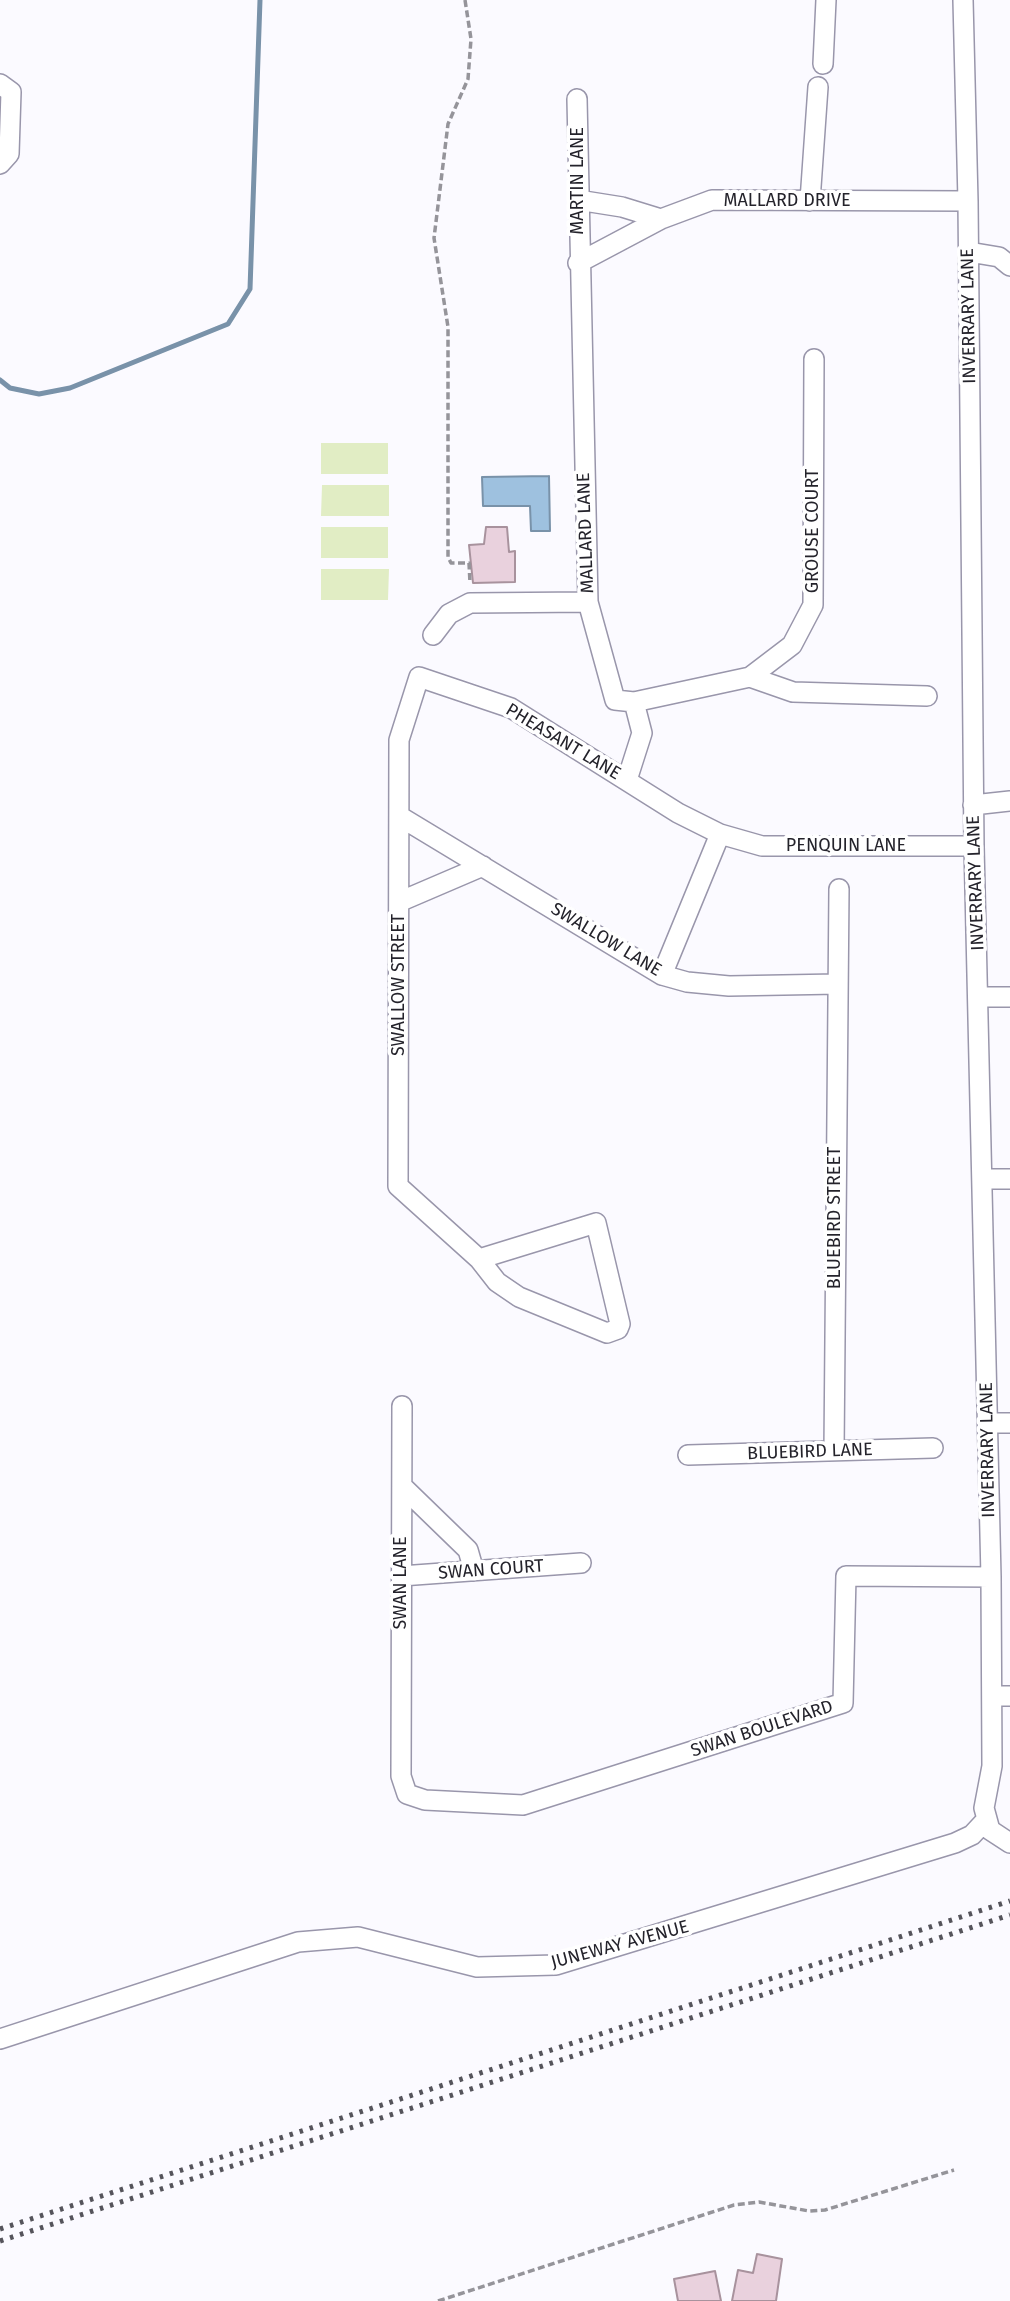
<!DOCTYPE html>
<style>
body{margin:0}
canvas{display:block;background:#fbfaff}
</style>
<canvas width="1010" height="2301"></canvas>
<script>
const c = document.querySelector('canvas').getContext('2d');
c.lineJoin = 'round';
function paint(path, color) { c.fillStyle = color; c.fill(path, 'evenodd'); }
const poly = rows => new Path2D(rows.map(r => 'M' + r).join(''));
function strokePath(path, color, width, dash) { c.strokeStyle = color; c.lineWidth = width; c.lineCap = dash ? 'butt' : 'round'; c.setLineDash(dash || []); c.stroke(path); }
function drawText(font, color, halo, rows, align = 'center') {
  c.font = font + ' "Fira Sans",sans-serif'; c.lineWidth = 7; c.setLineDash([]); c.textBaseline = 'middle'; c.strokeStyle = halo; c.fillStyle = color; for (const [text, x, y, turn = 0] of rows) {
    c.save(); c.translate(x, y); c.rotate((+turn || 0) * Math.PI / 180); c.textAlign = isNaN(turn) ? turn : align; if (halo) c.strokeText(text, 0, 0); c.fillText(text, 0, 0); c.restore();
  }
}
paint(poly([
 [321,443,388,443,388,474,321,474],
 [322,485,389,485,389,516,321,516],
 [321,527,388,527,388,558,321,558],
 [321,569,389,569,388,600,321,600]
]), '#e1edc4');
const water = poly([
 [549,476,550,531,531,531,530,506,483,506,482,477,549,476]
]);
paint(water, '#9ec1df');
strokePath(water, '#7992a9', 2);
strokePath(poly([
 [0,380,10,388,39,394,70,388,228,324,250,289,260,0]
]), '#7992a9', 5);
const building = poly([
 [486,527,507,527,509,552,515,551,515,582,473,583,469,545,484,544,486,527],
 [757,2254,782,2259,776,2301,732,2301,738,2270,753,2273,757,2254],
 [715,2271,721,2301,678,2301,674,2279,715,2271]
]);
paint(building, '#e9d1dd');
strokePath(building, '#a8929d', 2);
const minor = poly([
 [963,0,968,201,974,846,991,1577,992,1766,984,1808,990,1830,1010,1843],
 [823,64,826,0],
 [0,84,11,92,9,154,0,164],
 [577,99,588,602,615,700,634,702,750,677,792,645,813,605,814,359],
 [578,200,622,207,661,219],
 [810,201,818,87],
 [969,252,999,257,1010,266],
 [578,263,661,219,712,200,968,201],
 [433,635,449,614,470,603,588,602],
 [750,677,793,692,927,696],
 [627,780,642,733,634,702],
 [973,805,1010,801],
 [399,816,662,975,687,982,729,986,837,984],
 [399,902,483,866],
 [662,975,720,834],
 [979,997,1010,997],
 [983,1179,1010,1179],
 [596,1223,620,1324,618,1329,607,1333,519,1297,497,1282,479,1259,596,1223],
 [479,1259,398,1186,399,740,419,677,511,708,678,813,720,834,762,846,974,846],
 [402,1406,401,1776,407,1794,425,1800,523,1805,843,1703,846,1576,991,1577],
 [988,1423,1010,1423],
 [834,1451,839,889],
 [688,1455,933,1448],
 [402,1486,468,1550,474,1571],
 [401,1576,581,1563],
 [992,1696,1010,1696],
 [0,2039,298,1942,358,1937,477,1967,556,1965,955,1843,972,1835,986,1820]
]);
strokePath(minor, '#9996ab', 22);
strokePath(poly([
 [465,0,471,39,468,79,448,124,434,238,448,327,448,557,451,563,469,563,470,583],
 [438,2301,734,2205,759,2202,809,2211,825,2210,954,2170]
]), '#95949a', 3.5, [7, 3.5]);
strokePath(minor, '#fff', 19);
strokePath(poly([
 [0,2229,1010,1901],
 [0,2241,1010,1915]
]), '#55545b', 5, [3.5, 7]);
drawText('18px', '#24232b', '#fff', [
 ["MARTIN LANE",578,181,-90],
 ["MALLARD DRIVE",787,201],
 ["INVERRARY LANE",969,316,-91],
 ["GROUSE COURT",813,531,-90],
 ["MALLARD LANE",586,533,-92],
 ["PHEASANT LANE",563,742,31],
 ["PENQUIN LANE",846,846],
 ["INVERRARY LANE",976,883,-92],
 ["SWALLOW LANE",606,940,31],
 ["SWALLOW STREET",399,985,-90],
 ["BLUEBIRD STREET",835,1218,-90],
 ["INVERRARY LANE",988,1450,-91],
 ["BLUEBIRD LANE",810,1452,-2],
 ["SWAN COURT",491,1570,-4],
 ["SWAN LANE",401,1583,-90],
 ["SWAN BOULEVARD",762,1729,-18],
 ["JUNEWAY AVENUE",620,1945,-15]
]);
</script>
